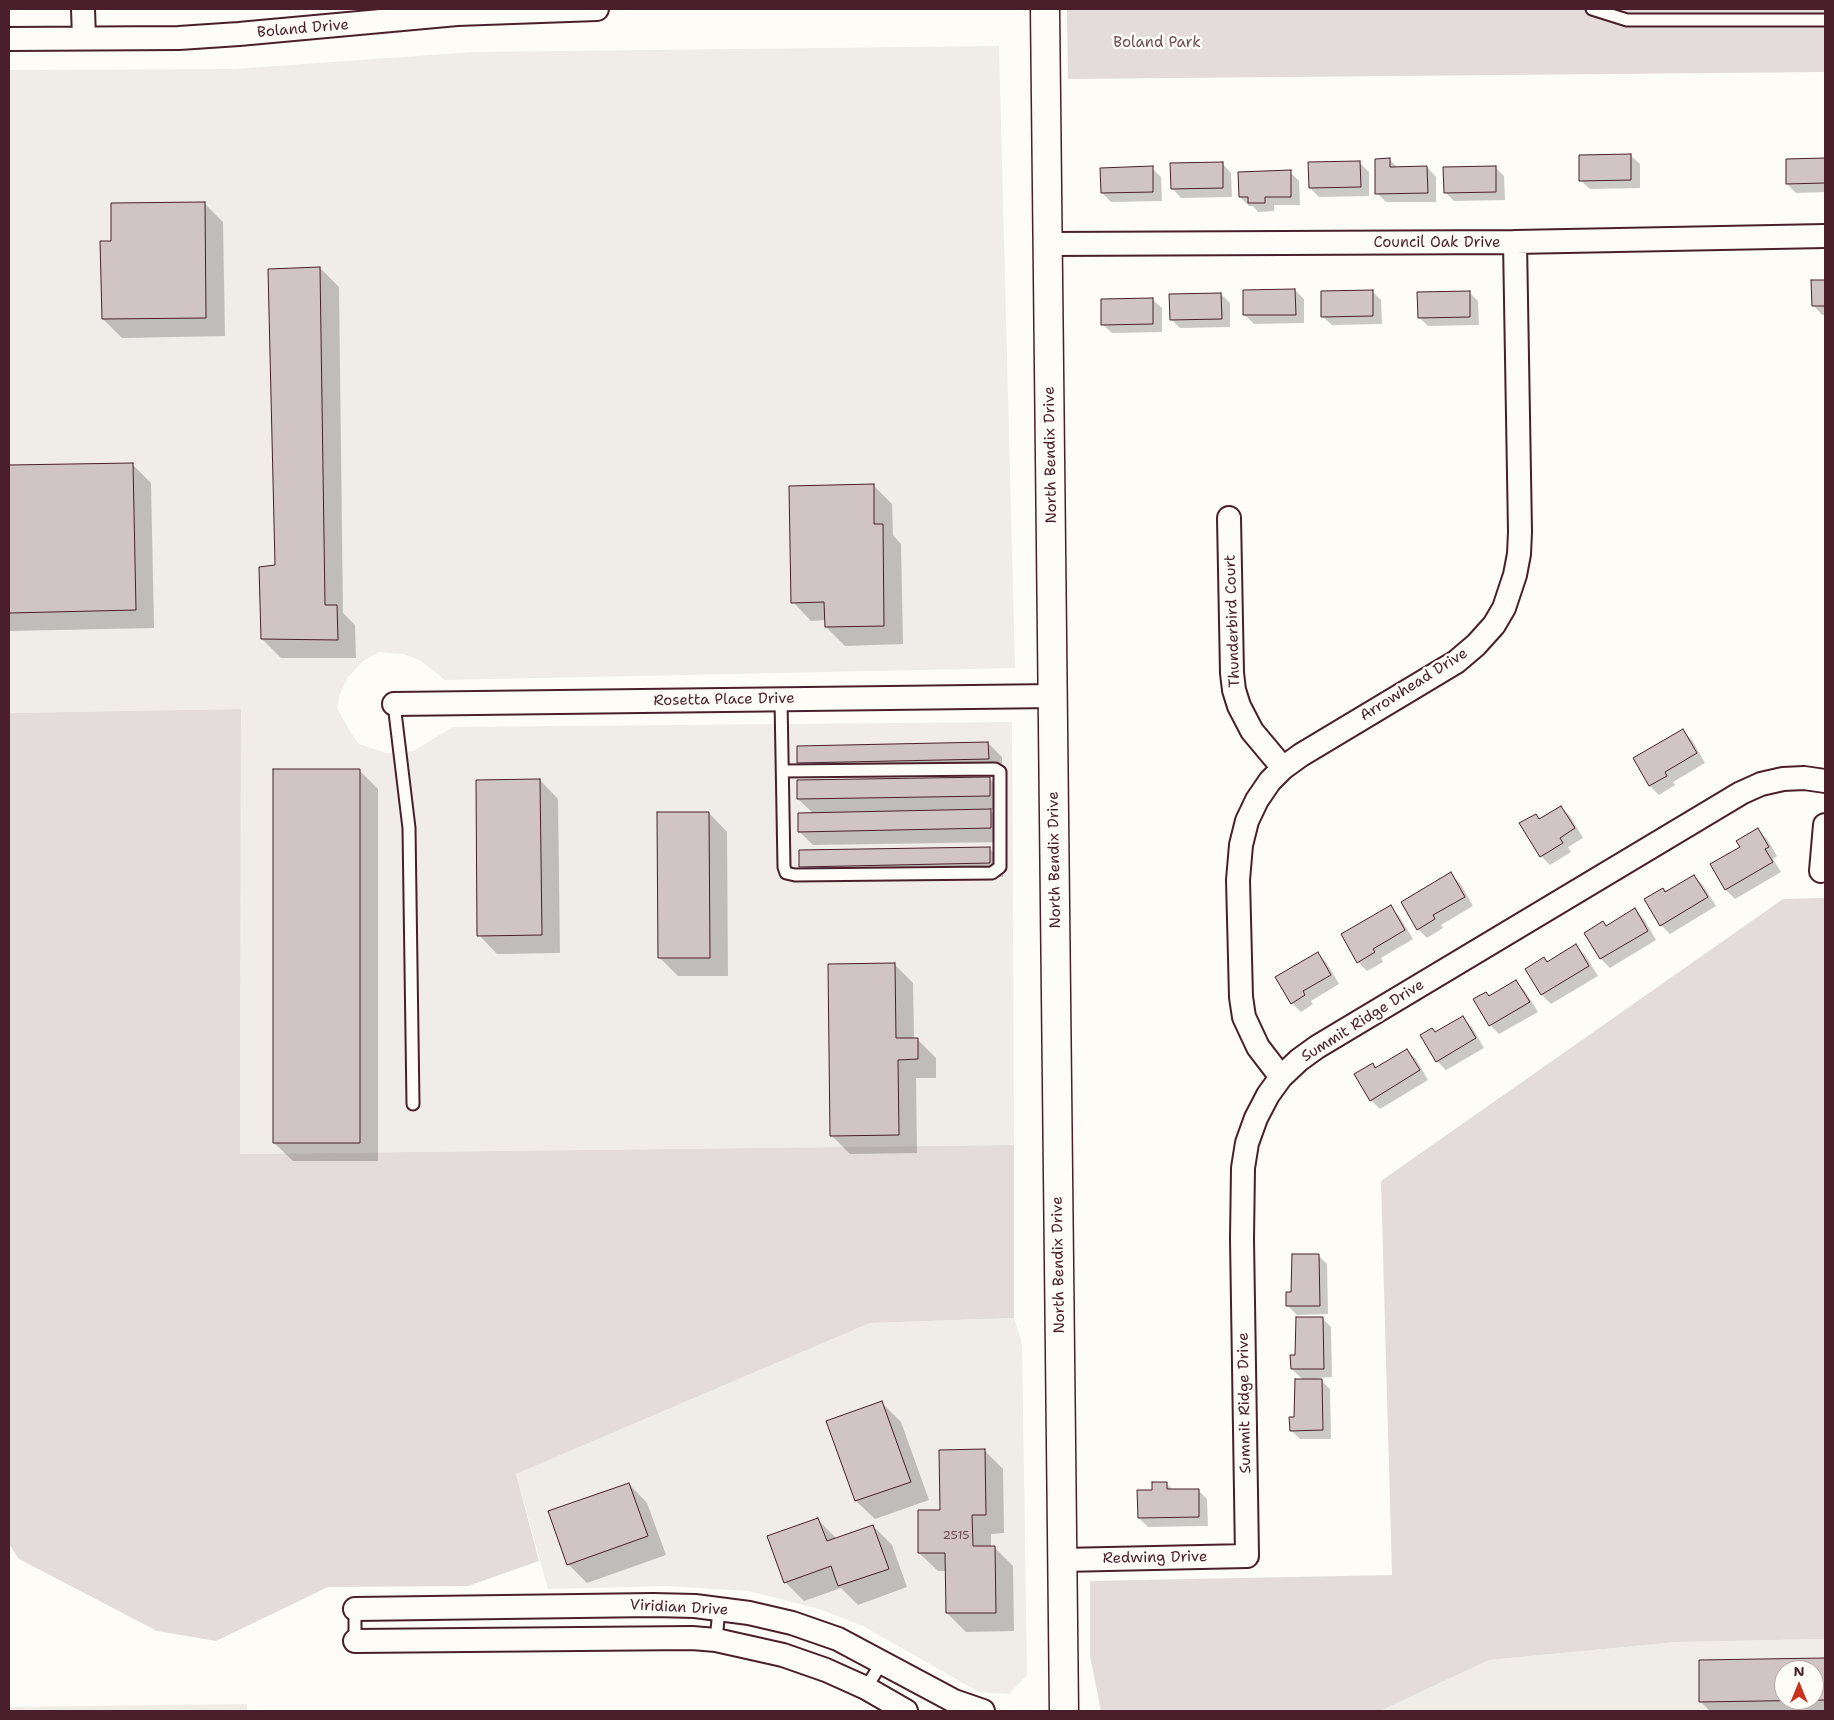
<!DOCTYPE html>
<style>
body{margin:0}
#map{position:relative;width:1834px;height:1720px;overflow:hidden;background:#fdfcf7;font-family:"Shantell Sans",sans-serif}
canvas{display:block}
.frame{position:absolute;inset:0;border:10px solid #4a1f2b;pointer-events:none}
.north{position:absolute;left:1774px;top:1660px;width:50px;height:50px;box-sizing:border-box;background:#fdfcf7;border:1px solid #b5a4a5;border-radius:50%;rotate:0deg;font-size:14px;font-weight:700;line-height:20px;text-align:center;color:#4a1f2b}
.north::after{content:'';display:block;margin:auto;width:18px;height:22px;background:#c8321e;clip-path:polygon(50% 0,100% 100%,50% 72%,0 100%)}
</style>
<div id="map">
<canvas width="1834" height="1720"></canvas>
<div class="frame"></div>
<div class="north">N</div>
</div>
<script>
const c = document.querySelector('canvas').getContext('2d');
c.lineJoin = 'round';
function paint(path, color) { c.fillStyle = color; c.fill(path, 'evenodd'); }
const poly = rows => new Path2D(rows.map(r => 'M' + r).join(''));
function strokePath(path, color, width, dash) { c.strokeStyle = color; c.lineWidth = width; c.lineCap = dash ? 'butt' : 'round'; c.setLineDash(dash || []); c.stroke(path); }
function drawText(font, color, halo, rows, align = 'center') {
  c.font = font + ' "Shantell Sans",sans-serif'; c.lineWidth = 5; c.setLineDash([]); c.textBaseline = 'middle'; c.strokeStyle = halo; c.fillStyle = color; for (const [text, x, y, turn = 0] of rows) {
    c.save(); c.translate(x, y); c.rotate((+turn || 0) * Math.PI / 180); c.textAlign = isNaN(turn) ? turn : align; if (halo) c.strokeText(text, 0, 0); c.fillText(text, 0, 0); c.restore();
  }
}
paint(poly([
 [999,46,1015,668,445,680,420,660,403,654,379,652,363,661,348,677,340,694,337,708,351,733,359,744,386,753,413,751,453,727,1012,722,1014,1145,240,1154,241,709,9,713,9,70,234,69,473,52],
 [1014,1318,1022,1343,1027,1675,1009,1694,979,1692,863,1626,819,1609,749,1591,666,1586,548,1589,516,1474,870,1323],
 [1825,1639,1825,1711,1380,1711,1489,1660,1677,1642],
 [1784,1670,1814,1670,1814,1700,1784,1700],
 [247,1704,247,1711,9,1711,9,1707]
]), '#f0ece8');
paint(poly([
 [1067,9,1825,9,1825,72,1068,79],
 [241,709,240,1154,1014,1145,1014,1318,870,1323,516,1474,539,1561,468,1586,328,1587,216,1641,157,1631,19,1559,9,1544,9,713],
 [1825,898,1825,1639,1677,1642,1489,1660,1380,1711,1101,1711,1090,1656,1090,1581,1392,1575,1381,1181,1783,899]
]), '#e3dcda');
paint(poly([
 [1630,155,1640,164,1640,188,1590,189,1580,180],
 [1825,159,1825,192,1796,193,1787,184,1787,160],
 [1390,160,1398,168,1427,167,1436,177,1436,202,1386,202,1377,193],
 [1222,163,1231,173,1232,197,1181,198,1172,188],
 [1360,163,1369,172,1369,196,1319,197,1310,188],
 [1495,167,1504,176,1505,200,1454,201,1445,192],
 [1152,168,1161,177,1162,201,1111,202,1102,193],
 [1290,172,1299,181,1300,205,1274,205,1274,211,1258,212,1253,206,1249,206,1240,197],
 [204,203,223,222,225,336,122,338,103,319,112,242],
 [320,268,339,287,343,613,355,625,356,658,281,658,262,639,277,566],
 [1812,281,1825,281,1825,315,1822,315,1813,305],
 [1295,290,1304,299,1304,323,1254,324,1245,315],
 [1372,291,1381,300,1382,324,1332,325,1322,316],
 [1469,292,1478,301,1479,325,1428,326,1419,317],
 [1221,294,1230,303,1230,327,1180,328,1171,319],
 [1152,299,1162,308,1162,332,1112,333,1102,324],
 [132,464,151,483,154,628,9,631,9,466],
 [873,485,892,504,893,535,901,544,903,644,845,646,826,627,826,620,811,621,793,602],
 [1683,731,1692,740,1705,763,1673,782,1675,785,1659,795,1650,786,1634,759],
 [988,743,1002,757,1002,773,812,776,798,762],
 [359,770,378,789,378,1161,293,1161,274,1143],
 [989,778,1003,792,1004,809,989,809,1004,825,1005,842,813,845,799,831,814,814,798,799],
 [540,780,558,799,560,953,497,954,479,935],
 [1561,807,1570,816,1583,838,1568,847,1571,852,1550,865,1541,856,1536,815,1540,820],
 [709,813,727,832,728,976,678,976,659,957],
 [1758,830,1767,839,1777,856,1773,859,1781,872,1735,899,1726,890,1711,865,1742,847],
 [989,848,1003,862,1003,877,814,880,800,866],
 [1450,874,1460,883,1473,906,1441,925,1443,928,1427,938,1418,929],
 [1694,876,1703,885,1716,906,1670,934,1661,925,1662,889,1666,893],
 [1390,907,1399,916,1413,939,1381,958,1383,962,1367,971,1358,962],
 [1635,910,1644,919,1656,940,1610,968,1601,959,1586,933,1607,927],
 [1576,946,1585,955,1598,976,1551,1004,1542,995,1527,969,1548,963],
 [1317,953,1326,962,1339,984,1311,1001,1313,1004,1301,1012,1292,1003],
 [894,964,913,983,914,1039,917,1039,936,1058,936,1078,916,1078,917,1153,850,1154,831,1135],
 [1516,982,1525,991,1538,1012,1499,1034,1490,1025,1475,1000,1490,997],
 [1463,1018,1472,1027,1484,1048,1446,1070,1437,1061,1432,1029,1436,1033],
 [1407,1050,1416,1059,1428,1080,1380,1109,1371,1100,1373,1065,1376,1069],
 [1318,1255,1327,1264,1328,1314,1297,1315,1288,1306,1292,1293],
 [1322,1318,1331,1327,1332,1377,1319,1378,1330,1389,1331,1439,1300,1439,1291,1430,1295,1418,1303,1380,1292,1369,1296,1357],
 [882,1403,901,1422,929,1500,875,1519,856,1501,828,1422],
 [984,1450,1003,1469,1004,1533,991,1534,991,1547,994,1547,1013,1566,1014,1631,966,1632,947,1613,947,1571,938,1571,919,1553,941,1511],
 [1166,1483,1174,1491,1198,1490,1207,1499,1208,1526,1148,1527,1139,1518],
 [629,1484,647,1503,666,1555,587,1583,568,1564],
 [818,1520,837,1539,873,1526,892,1545,907,1587,858,1605,841,1588,804,1601,785,1582],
 [1825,1659,1825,1711,1710,1711,1701,1702,1700,1661],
 [1784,1670,1814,1670,1814,1700,1784,1700]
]), '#0003');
const building = poly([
 [1631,154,1631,180,1579,181,1579,155,1631,154],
 [1390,158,1390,167,1427,166,1428,193,1375,194,1375,159,1390,158],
 [1825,158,1825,183,1786,184,1786,159,1825,158],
 [1360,161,1361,187,1309,188,1308,162,1360,161],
 [1223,162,1223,188,1171,189,1170,163,1223,162],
 [1153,166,1153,192,1101,193,1100,168,1153,166],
 [1496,166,1496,192,1444,193,1443,167,1496,166],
 [1291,170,1291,197,1265,197,1265,203,1248,203,1248,197,1239,197,1238,172,1291,170],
 [205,202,206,318,102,319,100,241,111,241,111,203,205,202],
 [320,267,325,605,337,605,338,640,261,639,259,567,275,565,268,269,320,267],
 [1811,280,1825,280,1825,306,1812,306,1811,280],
 [1295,289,1296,315,1243,315,1243,290,1295,289],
 [1373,290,1373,316,1321,317,1321,291,1373,290],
 [1470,291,1470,317,1418,318,1417,292,1470,291],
 [1221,293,1222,319,1170,320,1169,294,1221,293],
 [1153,298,1153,324,1101,325,1101,299,1153,298],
 [133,463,136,610,9,613,9,465,133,463],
 [874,484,874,524,883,524,884,626,825,627,824,602,791,603,789,486,874,484],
 [1683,729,1697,753,1665,772,1667,776,1649,786,1633,758,1683,729],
 [988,742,989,759,797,763,797,746,988,742],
 [273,769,360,769,360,1143,273,1143,273,769],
 [990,777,990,796,797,799,797,780,990,777],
 [540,779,542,935,477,936,476,780,540,779],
 [1561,806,1575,828,1560,838,1563,843,1540,857,1519,823,1536,814,1539,819,1561,806],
 [991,809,991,828,798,832,798,813,991,809],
 [657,812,709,812,710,958,658,958,657,812],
 [1758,828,1769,847,1765,849,1773,862,1725,890,1710,864,1740,847,1736,841,1758,828],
 [990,847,990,863,799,867,799,850,990,847],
 [1451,872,1465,897,1433,915,1435,919,1417,930,1401,902,1451,872],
 [1694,875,1708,897,1660,926,1644,899,1663,888,1665,892,1694,875],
 [1391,905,1405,930,1373,949,1375,952,1357,963,1341,934,1391,905],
 [1635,908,1648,931,1600,959,1584,933,1603,921,1606,926,1635,908],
 [1576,944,1589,966,1541,995,1525,969,1544,957,1547,962,1576,944],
 [1318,952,1331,975,1303,991,1305,995,1291,1004,1275,977,1318,952],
 [895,963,896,1038,918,1038,918,1059,898,1060,899,1135,830,1136,828,964,895,963],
 [1516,980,1530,1002,1489,1026,1473,999,1486,992,1489,996,1516,980],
 [1463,1016,1476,1038,1436,1062,1420,1035,1432,1028,1435,1032,1463,1016],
 [1407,1049,1420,1070,1370,1101,1354,1074,1373,1063,1375,1068,1407,1049],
 [1292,1254,1319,1254,1320,1306,1286,1306,1286,1292,1291,1292,1292,1254],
 [1296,1317,1323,1317,1324,1369,1291,1369,1290,1355,1295,1355,1296,1317],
 [1295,1379,1322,1379,1323,1430,1290,1431,1289,1417,1294,1417,1295,1379],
 [882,1401,911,1482,855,1501,826,1421,882,1401],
 [985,1449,986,1515,972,1515,973,1546,995,1546,996,1613,946,1613,945,1553,918,1553,918,1510,940,1510,939,1450,985,1449],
 [1152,1482,1167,1482,1167,1489,1199,1489,1199,1517,1138,1518,1137,1490,1152,1490,1152,1482],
 [629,1483,648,1536,567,1565,548,1511,629,1483],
 [818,1518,827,1541,873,1525,889,1569,838,1586,831,1566,784,1583,767,1536,818,1518],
 [1825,1658,1825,1700,1699,1702,1699,1660,1825,1658],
 [1784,1670,1814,1670,1814,1700,1784,1700,1784,1670]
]);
paint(building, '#d0c5c4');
strokePath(building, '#4a1f2b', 1);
const service = poly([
 [1592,9,1627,20,1825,20],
 [781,700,784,867,786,873,795,875,992,873,1000,867,1000,772,995,769,783,771],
 [394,704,409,828,413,1104],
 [355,1609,355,1641],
 [716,1640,719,1610],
 [866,1688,882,1662]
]);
const minor = poly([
 [83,9,84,38],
 [9,39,179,38,239,34,457,14,597,9],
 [1048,244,1515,242,1825,236],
 [1229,518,1232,673,1234,690,1239,706,1252,731,1283,768],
 [394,704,1054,696],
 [1821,871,1825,825],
 [1281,1077,1258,1047,1244,1017,1241,997,1238,880,1241,845,1247,821,1257,800,1270,781,1283,768,1301,755,1456,662,1476,645,1494,625,1504,608,1515,575,1519,554,1520,532,1515,242],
 [1062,1560,1247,1556,1242,1239,1243,1168,1247,1143,1256,1118,1268,1095,1281,1077,1299,1060,1317,1047,1741,793,1761,784,1783,779,1804,778,1825,781],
 [355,1609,653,1605,695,1606,749,1613,792,1623,838,1639,954,1701,983,1711],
 [355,1641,692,1638,716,1640,783,1655,826,1670,866,1688,906,1711]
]);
const tertiary = poly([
 [1045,9,1064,1711]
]);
strokePath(service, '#4a1f2b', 15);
strokePath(minor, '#4a1f2b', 26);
strokePath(tertiary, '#4a1f2b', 31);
strokePath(service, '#fdfcf7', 11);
strokePath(minor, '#fdfcf7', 22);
strokePath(tertiary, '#fdfcf7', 28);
drawText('12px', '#6c4851', null, [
 ["2515",956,1536]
]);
drawText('15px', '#4a1f2b', '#fdfcf7', [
 ["Boland Drive",303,29,-5],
 ["Council Oak Drive",1437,243],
 ["North Bendix Drive",1051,455,-91],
 ["Thunderbird Court",1233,621,-92],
 ["Arrowhead Drive",1414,685,-32],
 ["Rosetta Place Drive",724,700,-1],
 ["North Bendix Drive",1055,860,-91],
 ["Summit Ridge Drive",1363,1021,-32],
 ["North Bendix Drive",1059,1265,-91],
 ["Summit Ridge Drive",1245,1403,-91],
 ["Redwing Drive",1155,1558,-1],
 ["Viridian Drive",679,1608,3]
]);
drawText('15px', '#704e57', '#fdfcf7', [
 ["Boland Park",1157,43]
]);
</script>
